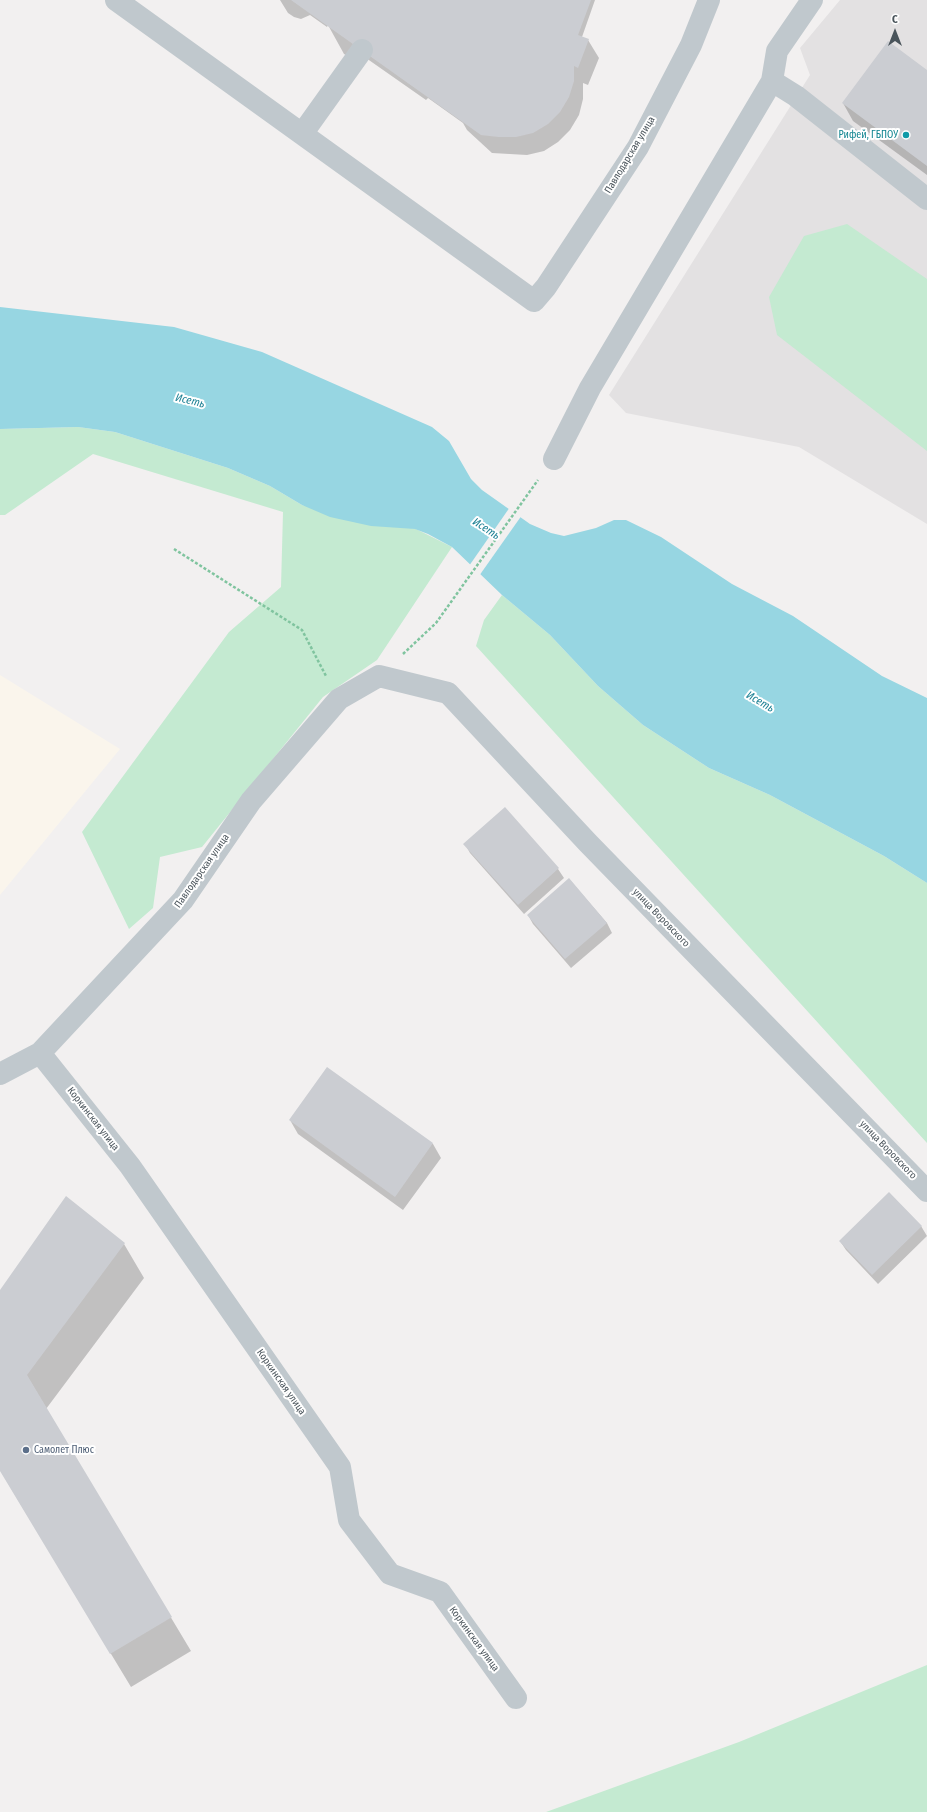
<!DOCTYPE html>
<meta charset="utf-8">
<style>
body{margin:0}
#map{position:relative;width:927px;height:1812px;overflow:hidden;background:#f2f0f0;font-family:"Fira Sans Condensed",sans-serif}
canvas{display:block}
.north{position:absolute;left:875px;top:12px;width:40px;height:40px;-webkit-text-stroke:3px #fff;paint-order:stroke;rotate:0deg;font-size:11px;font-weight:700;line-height:16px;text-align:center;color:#4a545b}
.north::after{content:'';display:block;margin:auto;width:14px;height:18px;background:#4a545b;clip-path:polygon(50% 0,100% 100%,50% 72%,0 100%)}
</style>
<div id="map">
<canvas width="927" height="1812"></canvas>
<div class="north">С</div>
</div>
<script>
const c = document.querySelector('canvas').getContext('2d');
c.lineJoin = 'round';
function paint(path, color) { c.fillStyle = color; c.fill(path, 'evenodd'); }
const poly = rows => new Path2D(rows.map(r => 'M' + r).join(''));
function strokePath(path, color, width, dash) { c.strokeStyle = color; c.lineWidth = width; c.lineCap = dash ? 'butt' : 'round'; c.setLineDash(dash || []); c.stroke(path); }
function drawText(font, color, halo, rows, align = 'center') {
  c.font = font + ' "Fira Sans Condensed",sans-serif'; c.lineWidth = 4; c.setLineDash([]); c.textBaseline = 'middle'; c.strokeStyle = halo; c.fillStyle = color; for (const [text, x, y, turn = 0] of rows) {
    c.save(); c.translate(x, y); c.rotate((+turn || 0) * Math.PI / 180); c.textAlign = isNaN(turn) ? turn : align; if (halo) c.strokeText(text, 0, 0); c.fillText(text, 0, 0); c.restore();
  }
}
paint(poly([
 [0,675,120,749,0,895]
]), '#faf5ec');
paint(poly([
 [840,0,927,0,927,524,799,447,626,413,609,395,810,75,800,48]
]), '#e3e1e2');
paint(poly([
 [847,224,927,279,927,451,777,335,769,297,804,236],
 [78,427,115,432,228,468,270,486,302,505,416,529,452,547,377,660,323,697,202,847,160,857,153,908,129,929,82,832,229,632,281,587,283,512,93,454,5,515,0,515,0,429],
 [502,595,550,635,598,686,643,725,709,768,770,795,884,856,927,883,927,1143,476,646,484,620],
 [927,1665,927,1812,546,1812,739,1742]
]), '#c4ead1');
paint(poly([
 [0,307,174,327,262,352,432,427,449,441,471,479,482,490,530,524,551,533,564,536,596,528,614,520,626,520,661,537,732,584,793,616,882,676,927,698,927,883,884,856,770,795,709,768,643,725,598,686,550,635,502,595,452,547,428,534,415,529,371,526,330,517,302,505,270,486,228,468,115,432,78,427,0,429]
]), '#97d6e2');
paint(poly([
 [510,507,522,515,479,576,469,566]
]), '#f2f0f0');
paint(poly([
 [280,0,595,0,582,37,588,40,599,58,588,85,583,83,583,99,579,115,570,130,558,142,544,151,527,155,492,153,467,130,463,123,428,98,426,100,366,58,351,58,344,54,328,25,327,27,310,15,301,19,294,17,288,13],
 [927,71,927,175,853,121,843,103],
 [505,809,558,869,564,878,524,914,470,853,465,844],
 [569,879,607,923,612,933,571,968,533,924,528,915],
 [327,1068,433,1144,441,1158,403,1210,298,1134,290,1120],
 [921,1226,927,1236,878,1284,846,1250,840,1241],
 [124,1244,144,1278,46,1409,191,1651,131,1687,0,1470,0,1292]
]), '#0003');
paint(poly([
 [291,0,591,0,578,35,589,39,578,68,574,66,574,81,569,97,560,112,548,124,533,133,516,137,499,137,481,135],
 [888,41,927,70,927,166,842,103],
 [505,807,559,868,518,905,463,844],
 [569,878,607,923,565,959,527,915],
 [327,1067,433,1143,395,1197,289,1120],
 [889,1192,922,1226,872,1275,839,1241],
 [66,1196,125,1243,27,1375,172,1617,110,1654,0,1471,0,1290]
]), '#cbcdd2');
strokePath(poly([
 [174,549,302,630,326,676],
 [403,654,436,623,538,480]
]), '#80c49f', 2.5, [3, 2]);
strokePath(poly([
 [116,0,534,301,546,287,638,147,691,45,709,0],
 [772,81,796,96,927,199],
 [302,134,362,50],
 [554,459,590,388,772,81,777,51,812,0],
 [40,1053,130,1166,340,1467,349,1520,390,1574,440,1592,516,1698],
 [0,1074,40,1053,183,900,251,801,339,699,379,676,448,693,588,843,927,1191]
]), '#c0c8cd', 22);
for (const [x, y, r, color] of [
 [906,135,4,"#0f9aa8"],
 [26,1450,4,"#5c6f8a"]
]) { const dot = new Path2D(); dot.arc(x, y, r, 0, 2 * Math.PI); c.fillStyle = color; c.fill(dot); strokePath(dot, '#fff', 1.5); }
drawText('10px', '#0d838f', '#fff', [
 ["Рифей, ГБПОУ",898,135]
], 'right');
drawText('10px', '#4a545b', '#fff', [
 ["Павлодарская улица",630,155,-59],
 ["Павлодарская улица",202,871,-55],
 ["улица Воровского",661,918,46],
 ["Коркинская улица",93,1119,52],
 ["улица Воровского",888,1150,46],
 ["Коркинская улица",281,1382,55],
 ["Коркинская улица",474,1639,54]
]);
drawText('10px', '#4e5e75', '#fff', [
 ["Самолет Плюс",34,1450]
], 'left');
drawText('italic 11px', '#1d8194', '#fff', [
 ["Исеть",190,401,14],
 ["Исеть",486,529,33],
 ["Исеть",760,702,31]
]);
</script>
